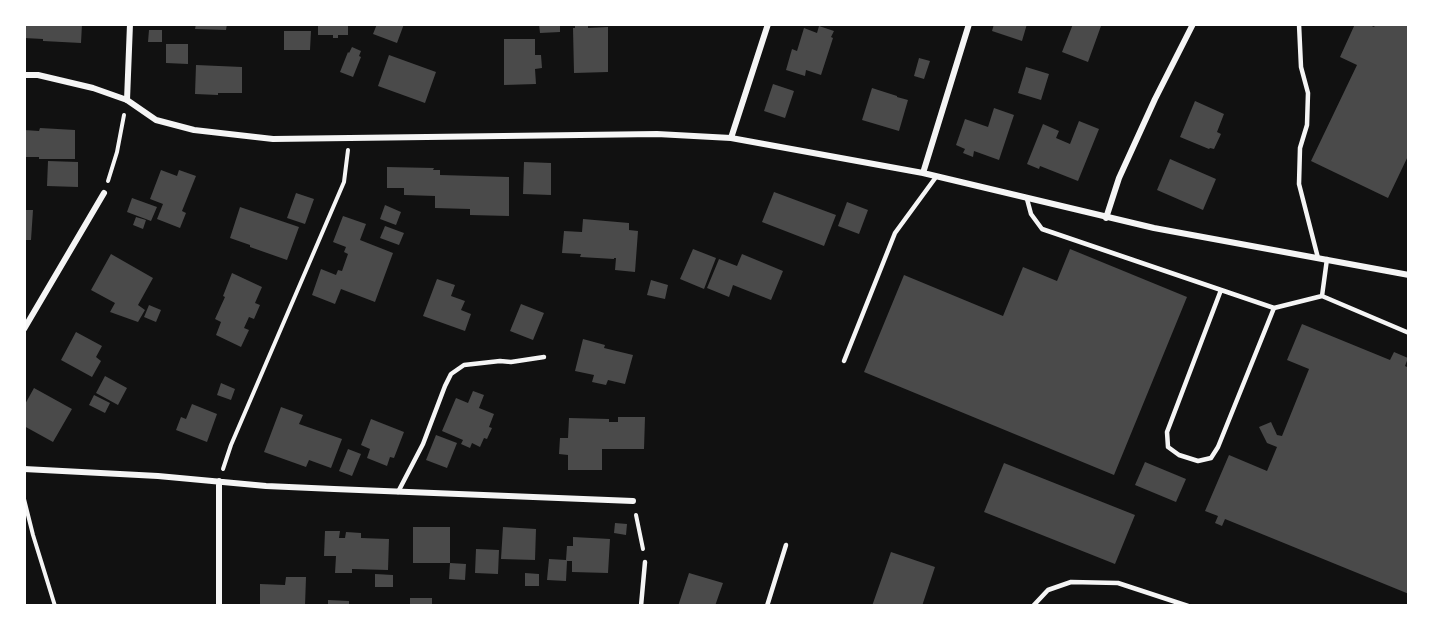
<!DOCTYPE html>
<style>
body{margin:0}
#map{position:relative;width:1433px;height:630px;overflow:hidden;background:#111;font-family:Montserrat,sans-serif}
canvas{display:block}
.frame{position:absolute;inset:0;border:26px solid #fff;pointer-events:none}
</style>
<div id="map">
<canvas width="1433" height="630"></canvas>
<div class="frame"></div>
</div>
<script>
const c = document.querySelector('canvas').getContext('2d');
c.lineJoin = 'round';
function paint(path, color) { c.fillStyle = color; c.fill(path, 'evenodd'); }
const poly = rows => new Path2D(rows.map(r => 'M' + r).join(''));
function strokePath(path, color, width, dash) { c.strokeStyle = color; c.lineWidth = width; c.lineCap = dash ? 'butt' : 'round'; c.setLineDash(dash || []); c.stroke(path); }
paint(poly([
 [24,24,82,24,81,43,43,41,43,39,24,38],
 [196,24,227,24,226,30,195,29],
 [318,24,348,24,348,35,338,35,338,38,333,38,333,35,318,35],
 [377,24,404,24,397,43,373,34],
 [539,24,560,24,560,32,540,33],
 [575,24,588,24,588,28,608,27,608,72,574,73,573,28,575,28],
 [994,24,1027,24,1022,41,992,31],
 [1073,24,1097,24,1101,26,1088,62,1062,52],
 [1355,24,1367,24,1374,27,1376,24,1409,24,1409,154,1388,198,1311,161,1357,65,1340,57],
 [819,26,834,31,831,37,833,38,821,75,806,70,805,76,786,70,792,49,797,51,804,28,817,33],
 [149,30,162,30,162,42,148,42],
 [284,31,311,31,310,50,284,50],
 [504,39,535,39,535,55,541,55,542,68,535,69,536,84,504,85],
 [166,44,188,44,188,64,166,63],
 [352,47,361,51,359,56,361,57,353,77,340,72,348,52,349,53],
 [389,55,436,72,425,103,378,86],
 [919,58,930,61,924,79,914,76],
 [196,65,242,67,242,93,218,93,218,95,195,94],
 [1026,67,1049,74,1041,100,1018,93],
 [773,84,794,91,785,118,764,111],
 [872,88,897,96,897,97,908,100,899,131,862,120],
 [1195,101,1224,114,1217,132,1221,134,1214,149,1210,148,1209,149,1180,137],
 [994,108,1014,115,999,160,974,151,973,157,963,153,965,149,956,145,965,119,988,127],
 [1079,121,1099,129,1078,181,1040,166,1039,169,1027,164,1043,124,1059,131,1056,138,1070,144],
 [40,128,75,130,75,159,39,159,39,157,24,157,24,130,39,131],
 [1170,159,1216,179,1203,210,1157,190],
 [48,161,78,162,78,187,47,186],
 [524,162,551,163,551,195,523,194],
 [387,167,434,168,433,170,440,170,440,175,509,177,509,216,470,215,470,209,435,208,435,196,404,195,404,188,387,188],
 [161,170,177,176,179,170,196,176,182,211,186,213,180,228,157,219,163,204,150,199],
 [774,192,836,215,824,246,762,222],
 [296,193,314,199,305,224,287,218],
 [132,198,157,207,151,221,127,212],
 [847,202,868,210,859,234,838,226],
 [385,205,401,212,396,225,380,219],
 [240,207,299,227,287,260,250,247,250,245,230,238],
 [24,210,33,210,31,240,24,240],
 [343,216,366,224,360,240,393,253,375,302,341,289,335,304,312,295,321,269,336,275,338,270,342,271,348,254,344,252,346,247,333,242],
 [136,217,146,220,143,229,133,225],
 [583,219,629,223,629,230,638,231,635,272,615,270,616,258,614,258,614,259,580,257,581,254,562,253,564,231,582,232],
 [385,226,404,233,399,245,380,238],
 [693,249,716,258,704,289,680,279],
 [1070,249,1187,297,1114,475,864,372,904,275,1003,316,1023,267,1057,281],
 [111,254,153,278,138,305,145,310,138,322,110,312,115,303,91,290],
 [742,254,783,271,771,300,733,285,729,297,707,288,719,259,737,266],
 [232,273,262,287,255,303,260,305,254,319,249,317,244,328,249,330,241,347,216,335,221,322,215,319,225,297,223,296],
 [437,279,455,285,451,296,465,301,461,310,471,314,465,331,423,316],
 [651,280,668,285,665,299,647,295],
 [521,304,544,313,533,340,510,331],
 [149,305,161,310,156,322,144,317],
 [1302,324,1390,360,1394,352,1408,358,1405,366,1409,368,1409,594,1225,519,1222,526,1215,523,1218,516,1205,511,1229,455,1267,471,1277,447,1267,443,1259,427,1271,422,1277,435,1282,436,1309,369,1287,360],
 [76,332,102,346,96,357,101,361,92,377,61,360],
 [583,339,605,345,604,348,633,355,625,384,608,380,606,385,592,382,594,375,575,371],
 [105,376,127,388,118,405,96,393],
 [221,383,235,389,231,400,217,395],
 [34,388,72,409,53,442,24,426,24,406],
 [473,391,484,395,479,408,494,414,489,427,492,428,487,439,484,438,480,447,472,443,470,448,461,444,463,440,442,431,456,398,468,403],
 [94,395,110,403,105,413,89,405],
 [192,404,217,414,207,442,176,430,181,417,186,419],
 [281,407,303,415,299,424,342,439,331,468,309,460,306,467,264,452],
 [618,417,645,417,644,449,602,449,602,470,568,470,568,455,559,454,560,438,568,438,569,418,609,419,609,422,618,422],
 [371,419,404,432,394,458,390,457,387,466,367,458,370,449,361,445],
 [436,435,457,443,447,468,426,460],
 [348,449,361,454,352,476,339,471],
 [1145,462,1186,479,1176,502,1135,485],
 [1004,463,1135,515,1115,564,984,512],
 [615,523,627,524,626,535,614,533],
 [413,527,450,527,450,563,413,563],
 [503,527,536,529,535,560,501,559],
 [325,531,340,531,339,538,345,538,346,532,361,533,361,538,389,539,388,570,352,569,352,573,335,573,336,556,324,556],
 [573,537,610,539,608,573,572,572,572,561,567,561,566,581,547,580,549,559,566,560,567,546,573,546],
 [476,549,499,550,498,574,475,573],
 [891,552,935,567,922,606,872,606],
 [450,563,466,564,465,580,449,579],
 [525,573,539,574,539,586,525,586],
 [689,573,723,583,715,606,678,606],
 [375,574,393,575,393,587,375,587],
 [286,577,306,577,305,606,260,606,260,584,285,585],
 [410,598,432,598,432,606,410,606],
 [328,600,349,601,349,606,328,606]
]), '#4a4a4a');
strokePath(poly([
 [108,181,117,152,124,115],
 [223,469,231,445,344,182,348,150],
 [24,499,33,535,55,606],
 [636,515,643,549]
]), '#f5f5f5', 4);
strokePath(poly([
 [1299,24,1301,67,1308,93,1307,125,1300,148,1299,184,1318,258],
 [1027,199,1031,214,1042,229,1274,308,1322,296,1327,259],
 [1221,290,1167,432,1168,447,1179,455,1198,461,1211,458,1218,447,1274,308],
 [1322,296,1409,333],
 [844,361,895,233,936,177],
 [398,492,423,444,445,386,451,374,464,365,500,361,511,362,544,357],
 [641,606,645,562],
 [767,606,786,545],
 [1033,606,1048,590,1071,582,1118,583,1188,606]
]), '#f5f5f5', 4.5);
strokePath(poly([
 [24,75,38,75,93,88,127,100,156,120,194,130,273,139,657,134,731,138,923,173,1154,228,1409,275],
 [127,100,130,24],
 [731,138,768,24],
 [923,173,969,24],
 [1106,218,1119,178,1155,99,1193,24],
 [24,329,104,193],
 [24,469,158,476,266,486,334,489,633,501],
 [219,481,219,606]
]), '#f5f5f5', 6);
</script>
